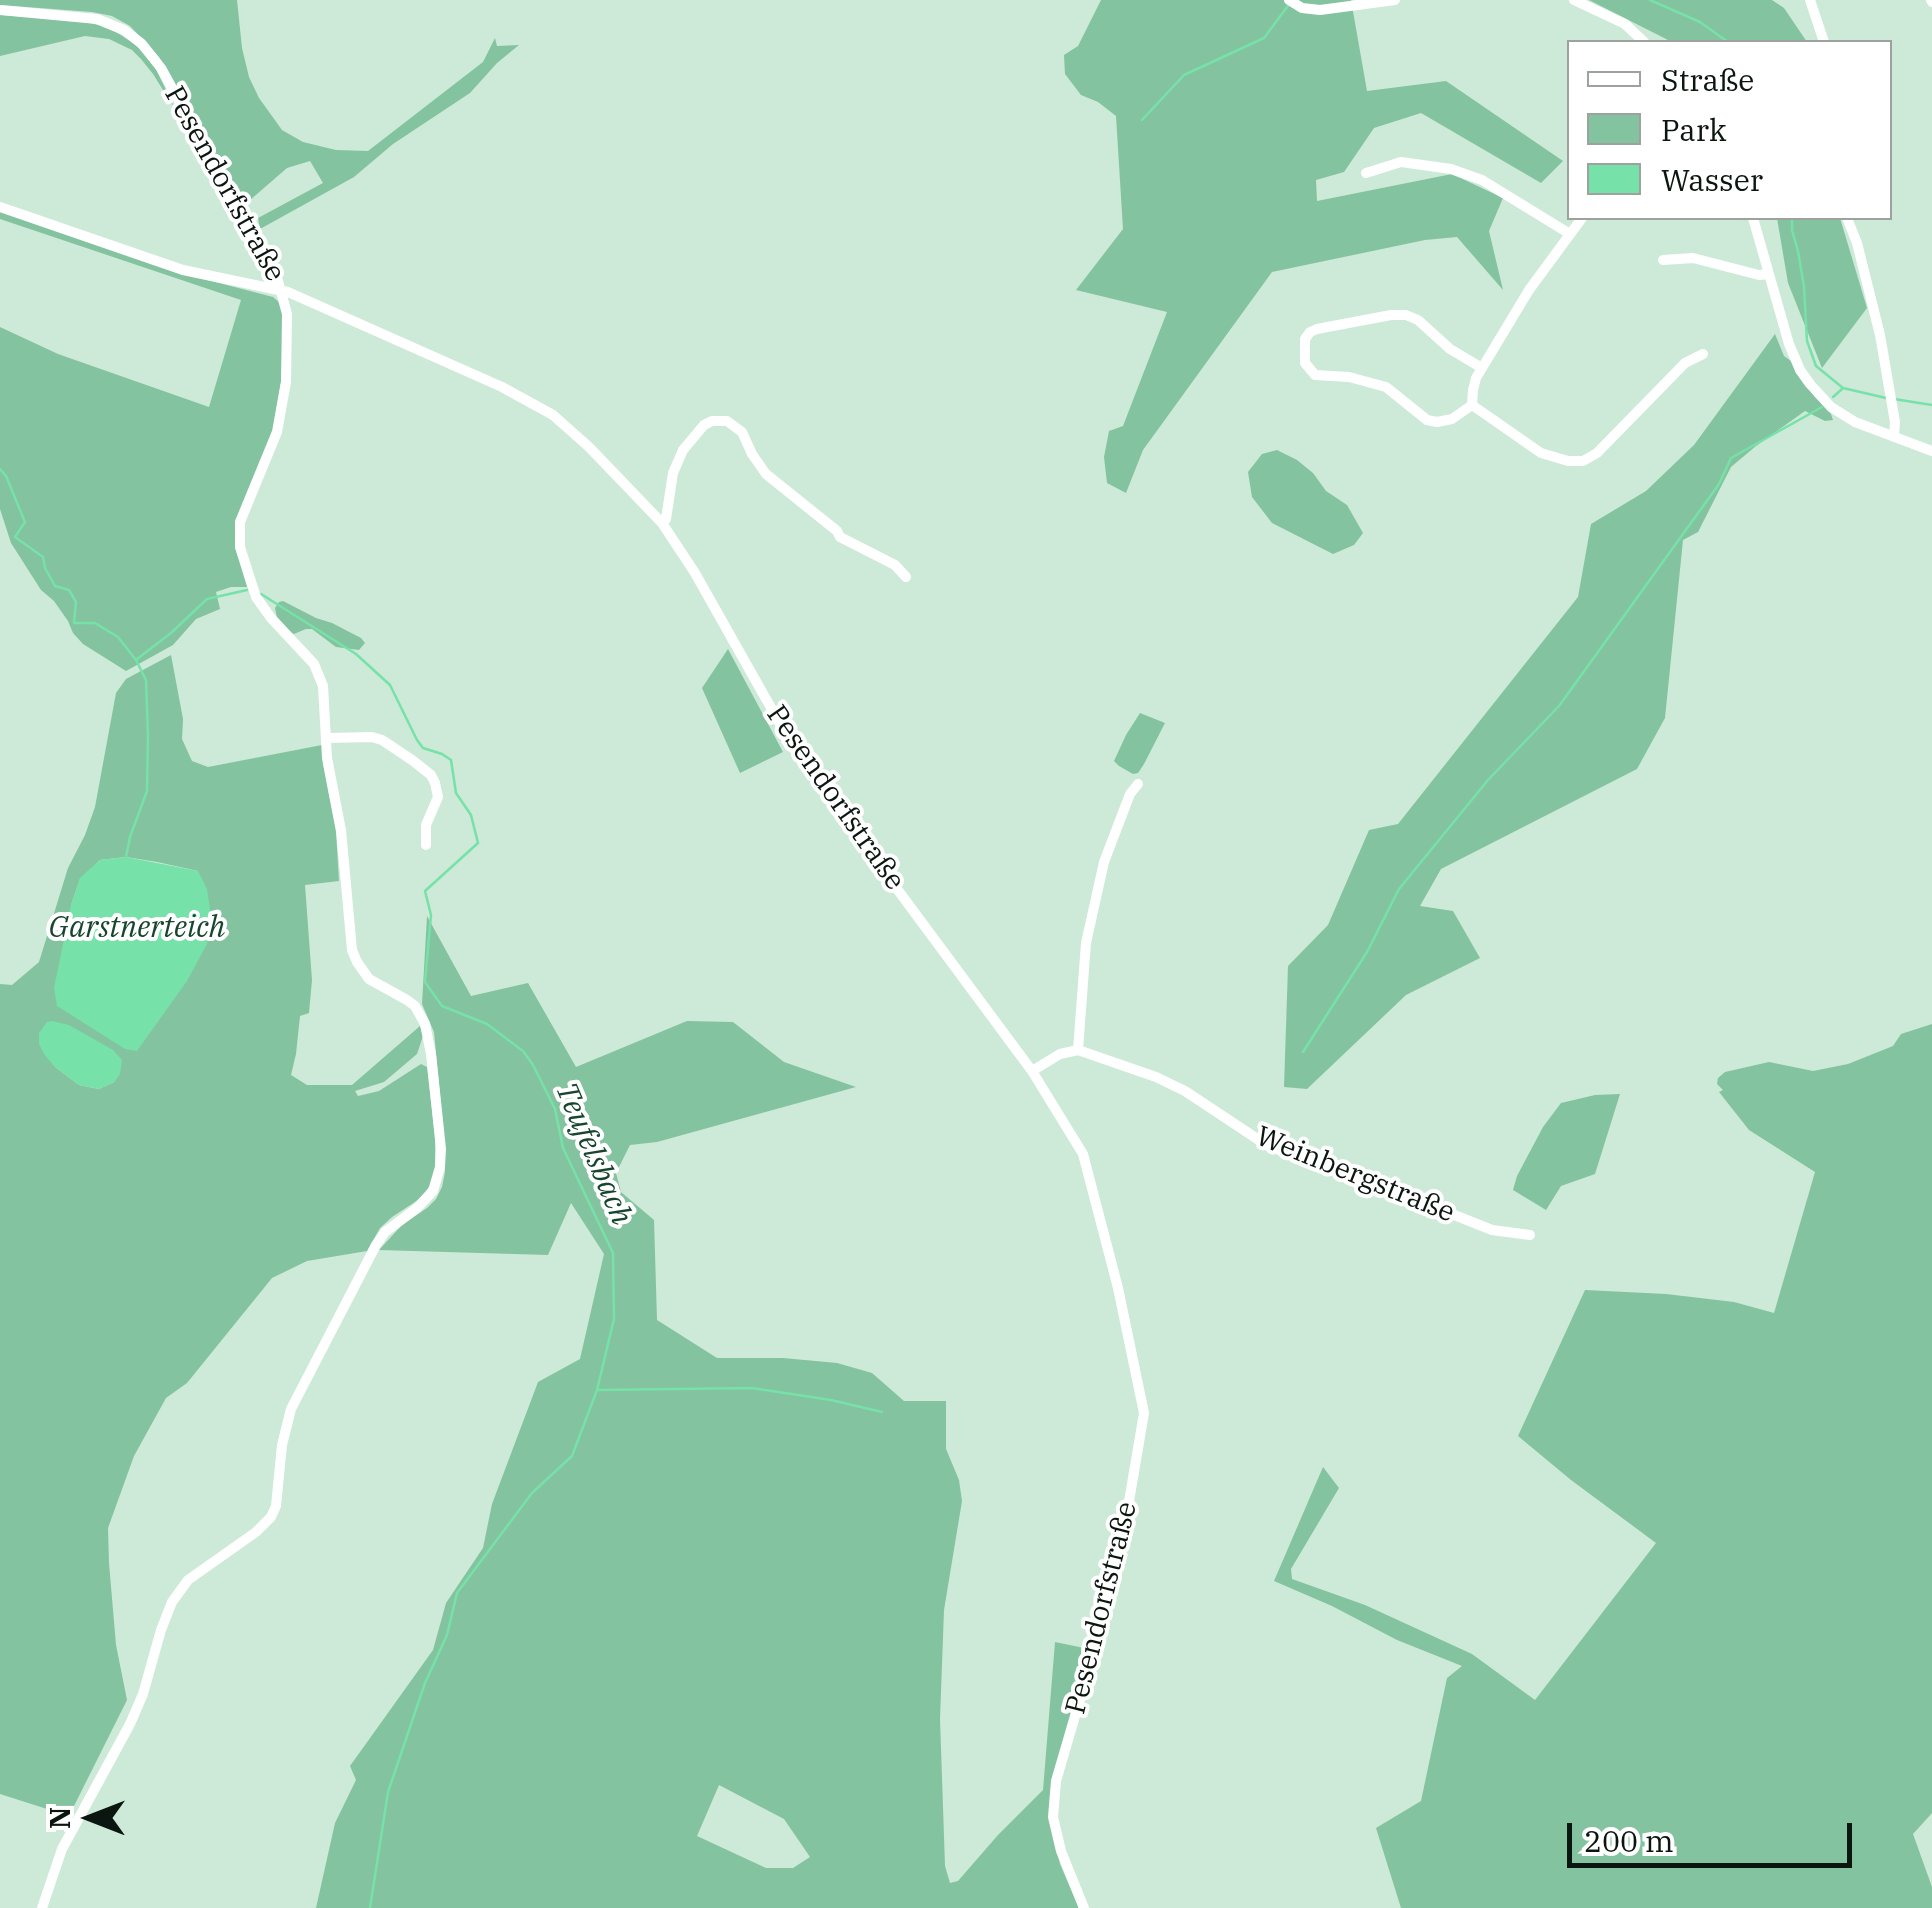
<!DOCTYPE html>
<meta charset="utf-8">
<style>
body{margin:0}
#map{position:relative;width:1932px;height:1908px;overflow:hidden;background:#ccead7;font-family:"IBM Plex Serif",serif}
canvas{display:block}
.legend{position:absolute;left:1567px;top:40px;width:325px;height:180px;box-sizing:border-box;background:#fff;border:2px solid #9da29f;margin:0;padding:12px 18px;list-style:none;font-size:30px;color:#0b1610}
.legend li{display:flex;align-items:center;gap:20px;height:50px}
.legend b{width:50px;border:2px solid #9da29f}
.north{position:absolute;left:40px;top:1768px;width:100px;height:100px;-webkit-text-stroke:8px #fff;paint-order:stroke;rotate:270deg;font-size:28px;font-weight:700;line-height:40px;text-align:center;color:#0b1610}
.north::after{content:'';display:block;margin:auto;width:35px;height:45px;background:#0b1610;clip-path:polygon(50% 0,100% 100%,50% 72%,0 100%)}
.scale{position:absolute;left:1567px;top:1823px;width:285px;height:45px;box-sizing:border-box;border:5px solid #0b1610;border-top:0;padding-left:12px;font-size:30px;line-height:35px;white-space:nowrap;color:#0b1610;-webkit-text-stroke:8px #fff;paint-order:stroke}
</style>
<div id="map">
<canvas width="1932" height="1908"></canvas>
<ul class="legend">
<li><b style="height:12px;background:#fff"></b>Straße</li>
<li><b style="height:28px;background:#84c39f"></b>Park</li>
<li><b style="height:28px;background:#76e1a8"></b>Wasser</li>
</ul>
<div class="north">N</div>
<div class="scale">200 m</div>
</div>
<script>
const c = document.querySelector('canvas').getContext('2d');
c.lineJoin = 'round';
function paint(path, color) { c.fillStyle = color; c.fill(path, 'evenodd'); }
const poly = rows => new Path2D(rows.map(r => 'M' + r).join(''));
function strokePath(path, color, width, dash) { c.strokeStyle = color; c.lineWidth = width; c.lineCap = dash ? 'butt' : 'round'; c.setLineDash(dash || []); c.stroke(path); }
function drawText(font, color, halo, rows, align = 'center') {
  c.font = font + ' "IBM Plex Serif",serif'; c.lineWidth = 8; c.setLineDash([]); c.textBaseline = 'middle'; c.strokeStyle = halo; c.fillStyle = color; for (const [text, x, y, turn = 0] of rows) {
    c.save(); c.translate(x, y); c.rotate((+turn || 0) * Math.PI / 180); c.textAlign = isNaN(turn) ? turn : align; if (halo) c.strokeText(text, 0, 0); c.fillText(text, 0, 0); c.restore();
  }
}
paint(poly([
 [0,0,237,0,242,48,249,77,259,98,282,130,303,142,336,150,368,151,483,62,495,38,497,46,519,45,497,63,470,93,393,144,354,177,260,229,258,218,323,183,310,161,287,168,242,207,159,57,130,26,112,16,92,12,0,5],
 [1101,0,1351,0,1367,91,1446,81,1563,161,1541,183,1421,113,1374,128,1344,172,1316,180,1317,201,1452,174,1503,198,1489,231,1503,290,1457,237,1425,240,1272,272,1143,450,1126,493,1107,483,1104,457,1109,431,1123,426,1167,312,1076,290,1123,229,1116,116,1098,102,1081,95,1065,74,1064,55,1078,46],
 [1589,0,1772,0,1784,8,1807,42,1672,42],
 [0,15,80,21,108,27,135,44,155,67,175,109,153,74,141,59,132,50,109,39,85,36,0,56],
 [0,210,196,277,273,297,280,303,283,315,283,370,273,429,235,547,247,587,231,587,216,592,220,609,196,619,173,645,126,671,83,644,73,633,68,621,54,601,41,590,11,543,0,509,0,327,58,354,209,407,241,300,0,219],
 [1777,218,1840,218,1867,308,1822,368,1788,283],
 [1775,334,1784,356,1791,361,1814,396,1831,414,1833,420,1825,421,1805,411,1756,446,1731,467,1698,532,1683,540,1665,718,1637,769,1441,869,1420,906,1453,911,1480,958,1406,995,1307,1089,1284,1087,1288,966,1328,925,1369,830,1398,824,1578,597,1591,524,1646,491,1694,445],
 [1277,450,1297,460,1313,473,1326,491,1347,505,1363,533,1354,545,1333,554,1272,523,1252,497,1248,472,1262,454],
 [283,601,316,618,332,623,361,638,365,643,359,650,336,647,312,629,306,629,294,634,286,631,278,623,275,608,279,602],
 [728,649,783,752,740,773,702,688],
 [171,655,183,719,182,739,192,761,208,767,322,745,323,764,336,832,339,881,305,885,312,980,309,1013,300,1016,296,1054,291,1075,307,1085,352,1085,420,1026,423,1036,417,1054,384,1082,355,1091,358,1096,379,1091,421,1064,427,1067,435,1136,435,1170,431,1184,421,1198,392,1217,380,1228,367,1251,307,1261,272,1278,187,1383,166,1398,134,1456,108,1528,109,1563,116,1645,127,1700,69,1816,0,1794,0,984,12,985,39,962,68,868,85,835,95,807,116,693,126,679],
 [126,857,157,862,198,871,71,905,80,879,100,860],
 [54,1066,120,1073,114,1082,99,1089,79,1085],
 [1140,713,1165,723,1144,764,1138,773,1133,774,1119,766,1114,761,1126,735],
 [427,916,471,996,528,983,576,1067,687,1021,733,1022,784,1062,856,1087,657,1142,630,1145,616,1173,621,1192,654,1220,657,1320,717,1358,783,1358,837,1363,872,1373,904,1401,946,1401,946,1449,959,1480,962,1501,944,1610,940,1719,945,1866,950,1883,958,1881,998,1835,1043,1790,1055,1642,1089,1649,1053,1779,1049,1813,1060,1864,1079,1908,316,1908,335,1823,356,1780,350,1766,433,1650,446,1603,483,1548,492,1504,538,1382,580,1359,604,1254,571,1203,548,1255,379,1250,402,1225,427,1208,436,1199,442,1187,445,1172,445,1147,434,1032,422,1004],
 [719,1785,784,1819,810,1857,793,1868,766,1868,697,1836],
 [1932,1024,1932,1813,1913,1834,1932,1887,1932,1908,1401,1908,1376,1828,1421,1801,1447,1678,1462,1666,1397,1640,1332,1606,1274,1581,1323,1467,1339,1488,1291,1569,1292,1579,1365,1605,1472,1654,1535,1700,1656,1543,1571,1480,1518,1436,1585,1290,1666,1294,1734,1302,1774,1313,1815,1172,1749,1130,1719,1092,1723,1090,1717,1084,1718,1078,1725,1072,1769,1062,1813,1071,1848,1064,1893,1046,1901,1034],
 [1620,1094,1595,1174,1561,1186,1546,1210,1513,1190,1517,1176,1543,1127,1561,1103,1595,1095]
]), '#84c39f');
paint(poly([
 [126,857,198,871,207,889,211,916,207,944,187,981,137,1051,125,1049,57,1006,54,988,71,905,80,878,100,860],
 [52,1021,69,1025,113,1050,122,1060,120,1074,114,1082,99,1089,79,1085,54,1066,44,1054,39,1044,39,1033,47,1022]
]), '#76e1a8');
strokePath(poly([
 [1650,0,1700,22,1728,42],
 [1142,120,1184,75,1264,38,1290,3],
 [1792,218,1792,230,1798,251,1804,287,1807,341,1816,366,1843,388,1886,398],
 [1833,397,1842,389],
 [1894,399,1932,405],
 [0,469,6,476,25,522,15,537,43,557,45,568,55,586,69,590,76,602,74,623,95,623,118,637,136,660,146,680,148,735,147,791,130,837,126,857],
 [261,594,356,654,390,685,417,740,423,748,442,754,451,760,456,793,471,815,478,843,425,891,431,915,425,982,442,1006,487,1024,523,1051,533,1065,555,1109,563,1148,613,1253,614,1319,597,1390,572,1456,532,1493,457,1593,447,1635,425,1683,388,1792,370,1908],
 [137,659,171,633,207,599,247,590],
 [1303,1052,1367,952,1399,889,1488,780,1559,706,1719,484,1731,458,1822,407],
 [598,1390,752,1388,831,1400,882,1412]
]), '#76e1a8', 2.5);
strokePath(poly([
 [1289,0,1302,8,1320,10,1395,0],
 [1574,0,1625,24,1644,42],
 [1810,0,1824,42],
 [1931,0,1932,2],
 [0,10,97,19,124,30,142,44,161,68,278,281,287,314,286,382,277,432,240,522,240,547,256,597,271,618,314,664,323,686,327,758,341,830,352,950,357,962,369,979,407,1000,415,1006,425,1024,431,1054,441,1149,440,1167,433,1191,417,1208,385,1232,376,1245,291,1409,282,1445,276,1506,271,1517,256,1532,188,1580,172,1602,161,1630,143,1694,130,1724,62,1849,42,1908],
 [1366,173,1401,162,1451,169,1482,180,1570,234],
 [0,207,183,270,288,292,502,387,553,415,589,447,662,523,695,573,797,754,1032,1071,1083,1154,1118,1288,1144,1413,1117,1572,1056,1781,1053,1817,1061,1851,1084,1908],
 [1582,218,1529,290,1476,378,1473,390,1472,405,1541,453,1568,461,1583,461,1597,453,1685,363,1703,354],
 [1753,218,1789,344,1800,370,1810,384,1831,407,1855,422,1932,451],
 [1847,218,1857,243,1880,335,1895,422,1894,437],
 [1663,260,1693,258,1759,275,1769,274],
 [1472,405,1452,419,1437,422,1427,420,1386,387,1349,377,1315,375,1305,363,1305,339,1310,332,1317,329,1391,315,1406,315,1418,320,1450,349,1482,368],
 [662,523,666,519,673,473,683,450,704,425,712,421,727,421,742,432,752,454,766,474,837,531,840,537,895,565,906,577],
 [327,738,372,737,382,740,412,760,431,775,435,783,438,797,426,825,426,845],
 [1078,1050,1086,943,1104,862,1130,794,1138,784],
 [1032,1071,1060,1054,1078,1050,1156,1077,1185,1091,1268,1146,1394,1191,1492,1230,1530,1235]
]), '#fff', 10);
drawText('28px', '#0b1610', '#fff', [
 ["Pesendorfstraße",224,184,61],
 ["Pesendorfstraße",835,798,55],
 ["Weinbergstraße",1355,1175,22],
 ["Pesendorfstraße",1102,1608,-76]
]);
drawText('italic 30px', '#18452e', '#fff', [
 ["Garstnerteich",137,928],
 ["Teufelsbach",593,1154,67]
]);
</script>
